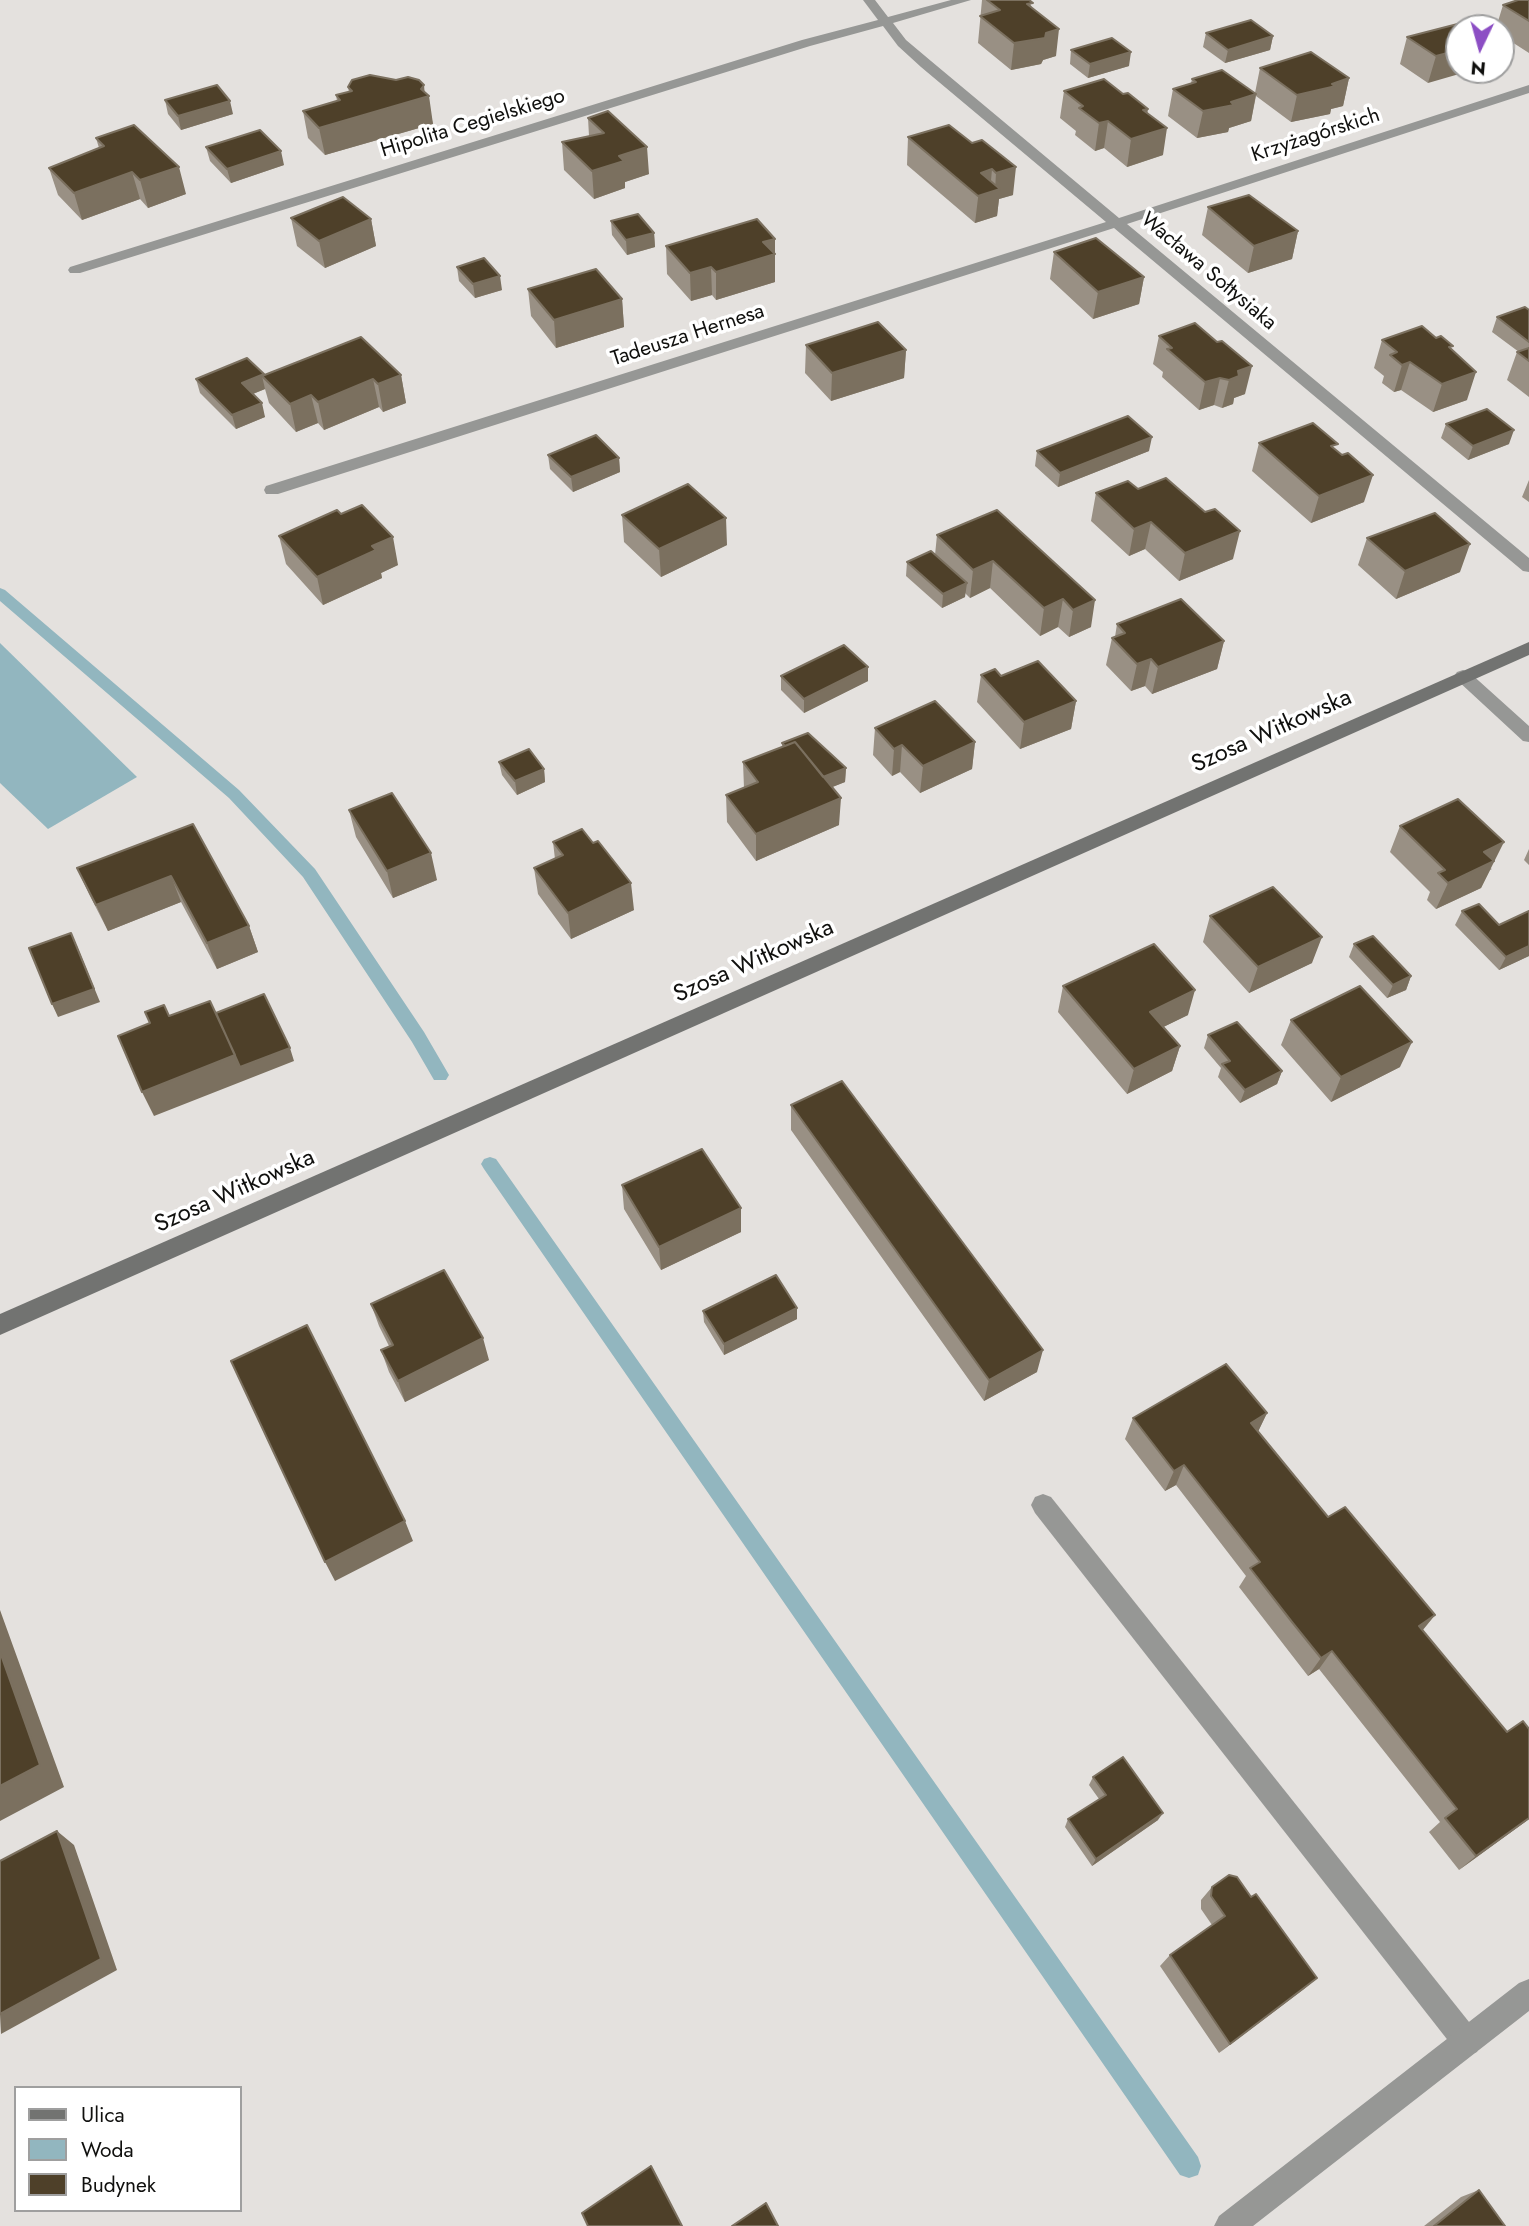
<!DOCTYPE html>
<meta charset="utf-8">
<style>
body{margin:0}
#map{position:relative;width:1529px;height:2226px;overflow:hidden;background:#e4e1de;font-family:Jost,sans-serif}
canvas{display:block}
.legend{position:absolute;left:14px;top:2086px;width:228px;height:126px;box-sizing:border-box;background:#fff;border:2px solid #9f9f9f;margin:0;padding:9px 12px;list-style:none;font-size:21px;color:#10100e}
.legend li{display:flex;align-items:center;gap:14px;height:35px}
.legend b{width:35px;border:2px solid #9f9f9f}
.north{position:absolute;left:1445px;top:14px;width:70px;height:70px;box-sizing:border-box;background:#fff;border:2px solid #9f9f9f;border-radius:50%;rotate:185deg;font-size:19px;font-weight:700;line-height:28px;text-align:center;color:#10100e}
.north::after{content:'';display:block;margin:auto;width:24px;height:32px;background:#8c4ec4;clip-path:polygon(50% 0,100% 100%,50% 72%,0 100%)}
</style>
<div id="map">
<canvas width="1529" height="2226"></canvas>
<ul class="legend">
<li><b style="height:9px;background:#727371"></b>Ulica</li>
<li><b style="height:19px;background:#92b6bf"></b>Woda</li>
<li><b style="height:19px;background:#4e4029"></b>Budynek</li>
</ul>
<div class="north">N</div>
</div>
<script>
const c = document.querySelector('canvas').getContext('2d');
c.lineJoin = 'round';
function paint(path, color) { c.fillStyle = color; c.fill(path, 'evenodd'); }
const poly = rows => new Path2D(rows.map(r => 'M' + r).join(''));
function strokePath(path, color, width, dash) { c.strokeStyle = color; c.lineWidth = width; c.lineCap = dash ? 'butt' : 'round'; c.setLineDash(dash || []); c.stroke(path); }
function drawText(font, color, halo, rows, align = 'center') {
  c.font = font + ' Jost,sans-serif'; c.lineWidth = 7; c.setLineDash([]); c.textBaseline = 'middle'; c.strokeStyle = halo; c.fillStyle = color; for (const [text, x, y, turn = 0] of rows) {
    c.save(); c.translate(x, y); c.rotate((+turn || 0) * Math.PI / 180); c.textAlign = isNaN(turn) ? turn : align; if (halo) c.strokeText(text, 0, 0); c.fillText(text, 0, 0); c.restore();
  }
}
paint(poly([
 [0,643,137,777,48,829,0,783]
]), '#92b6bf');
paint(poly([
 [0,588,5,590,239,790,315,869,424,1032,449,1075,446,1080,434,1080,412,1042,303,877,229,798,0,601,0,588],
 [490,1157,496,1159,1198,2157,1201,2166,1198,2175,1189,2178,1180,2175,484,1169,481,1164,484,1159,490,1157]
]), '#92b6bf');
paint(poly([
 [1043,1494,1051,1497,1477,2032,1481,2042,1477,2052,1467,2056,1457,2052,1035,1513,1031,1505,1035,1497,1043,1494]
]), '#969795');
paint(poly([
 [863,0,875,0,888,17,951,0,971,0,893,23,906,40,931,61,1119,218,1529,85,1529,93,1127,224,1529,558,1529,572,1523,571,1114,228,278,494,266,494,264,490,266,486,1106,222,921,67,898,46,883,26,810,46,80,273,70,273,68,270,70,267,802,40,878,20,863,0],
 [1463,670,1469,672,1529,726,1529,742,1523,741,1457,680,1454,676,1457,672,1463,670],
 [1529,1979,1529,2011,1253,2226,1214,2226,1219,2216,1519,1983,1529,1979]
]), '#969795');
paint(poly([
 [1529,642,1529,655,0,1335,0,1314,1529,642]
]), '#727371');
paint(poly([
 [982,0,1029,0,1032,8,1056,56,1043,60,1041,64,1011,70,978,43],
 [1529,0,1529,53,1501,35,1501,28,1496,28,1503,5],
 [1477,19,1428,83,1400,64,1407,37],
 [1206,33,1273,36,1270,50,1225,63,1203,47],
 [1071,50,1129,66,1088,78,1070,64],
 [1260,68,1349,78,1343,106,1331,109,1330,114,1291,122,1256,96,1251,121,1229,128,1228,132,1197,138,1168,116,1173,89,1191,83,1192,79,1255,93],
 [348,87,425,93,433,124,325,155,308,138,303,111,337,101,336,95,349,92],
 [1064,91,1148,113,1163,155,1127,167,1104,148,1095,151,1075,135,1076,131,1060,118],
 [165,100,233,114,181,130,168,114],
 [588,118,649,174,625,182,625,188,594,199,564,170,562,142,589,136],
 [908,137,972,143,982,140,1013,195,999,199,997,216,975,223,907,165],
 [96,138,186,194,148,208,140,199,82,220,58,195,49,168,99,148],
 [206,147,284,165,231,183,210,161],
 [1208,207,1298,231,1292,259,1248,273,1202,235],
 [291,218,371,219,376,246,325,268,297,246],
 [611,221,654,233,655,247,627,255,612,235],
 [775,239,775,282,716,300,712,295,691,301,667,274,666,246],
 [1054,252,1144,277,1139,304,1093,319,1050,279],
 [457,267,502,290,475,298,459,281],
 [528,289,622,299,624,327,556,348,531,316],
 [1529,310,1529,397,1507,380,1517,352,1519,352,1492,332,1497,317],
 [1195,323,1245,394,1234,398,1233,404,1222,408,1214,405,1199,410,1162,377,1163,372,1153,364,1159,336],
 [1382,340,1452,350,1467,400,1433,412,1401,390,1394,392,1382,383,1384,376,1374,368],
 [806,345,906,350,904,378,831,401,805,373],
 [264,375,401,375,406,403,383,412,379,407,324,430,318,423,296,432,269,403,265,389,253,394,265,417,236,429,200,393,196,379],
 [1446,424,1509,444,1468,460,1441,438],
 [1259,443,1336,450,1364,502,1311,523,1252,471],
 [1037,451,1149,451,1058,487,1035,466],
 [548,455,619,458,620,472,573,492,550,469],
 [1529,480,1529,502,1522,497],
 [1138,489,1205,512,1233,559,1179,581,1145,549,1129,556,1091,521,1096,493],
 [997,510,1091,627,1069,637,1058,627,1040,636,990,588,970,598,965,593,965,597,942,608,906,576,907,562,935,555,937,535],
 [341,514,398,565,381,573,382,578,323,605,286,564,279,536],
 [622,515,727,545,661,577,624,542],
 [1367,538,1460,572,1396,599,1358,565],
 [1117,624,1224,641,1217,669,1152,694,1145,686,1131,691,1106,665,1112,638,1115,637],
 [981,675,1001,676,1076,701,1071,729,1020,749,977,702],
 [781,676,868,681,804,713,781,690],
 [875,728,975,742,972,769,920,793,900,772,892,776,873,755],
 [782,743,846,768,845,782,832,787,839,825,756,861,727,822,726,795,744,788,743,762,782,747],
 [499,762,544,769,545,782,517,795,502,775],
 [349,810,437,880,393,898,356,837],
 [193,824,249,926,258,952,217,969,181,902,108,931,89,894,77,868],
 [1400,826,1492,869,1490,870,1481,888,1436,909,1427,900,1430,892,1390,852],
 [553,842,634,910,571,939,538,894,534,868,555,859],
 [1529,849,1529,865,1524,860],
 [1462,911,1499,925,1529,911,1529,956,1499,970,1455,925],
 [1210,916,1312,963,1249,993,1203,942],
 [1354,944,1411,976,1406,990,1387,998,1349,957],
 [1063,986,1188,1015,1163,1027,1180,1046,1172,1071,1127,1094,1058,1012],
 [1291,1020,1400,1067,1331,1102,1281,1045],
 [1208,1035,1282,1071,1277,1084,1240,1103,1218,1077,1221,1068,1204,1048],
 [791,1105,1037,1372,984,1401,791,1130],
 [622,1185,741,1232,661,1270,624,1209],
 [371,1304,489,1360,405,1402,389,1372,381,1350,389,1346,379,1326],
 [797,1308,797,1319,724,1355,704,1322,703,1311],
 [1267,1413,1258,1431,1328,1517,1435,1615,1423,1630,1529,1819,1459,1870,1429,1832,1440,1822,1319,1669,1308,1676,1239,1587,1246,1576,1176,1485,1165,1491,1125,1439,1133,1418],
 [1093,1777,1158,1820,1092,1866,1065,1827,1068,1819,1099,1799,1089,1785],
 [1212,1887,1251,1897,1317,1978,1219,2053,1160,1966,1170,1955,1212,1925,1201,1909,1201,1900],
 [1479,2190,1505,2226,1424,2226,1461,2197]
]), '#999084');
paint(poly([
 [1059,29,1056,56,1043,60,1041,64,1011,70,1014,43],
 [1273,36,1270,50,1225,63,1228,50],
 [1459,50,1459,70,1473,70,1428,83,1436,56],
 [1131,52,1129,66,1088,78,1090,64],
 [1349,78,1343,106,1331,109,1330,114,1291,122,1297,95],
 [424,85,425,97,429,96,433,124,325,155,319,128,421,89],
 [1256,94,1251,121,1229,128,1228,132,1197,138,1203,111],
 [230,101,233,114,181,130,178,116],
 [1148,109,1144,135,1167,128,1163,155,1127,167,1131,139,1143,110],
 [1108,121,1104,148,1095,151,1099,123],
 [647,147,649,174,625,182,625,188,594,199,592,171,619,156],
 [281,151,284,165,231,183,227,169],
 [179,167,186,194,148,208,140,180],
 [1016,167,1013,195,999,199,997,216,975,223,981,173,992,169,990,192,995,191,996,173],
 [132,172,140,199,82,220,74,193],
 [371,219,376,246,325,268,319,241],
 [1298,231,1292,259,1248,273,1254,246],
 [654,233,655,247,627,255,626,240],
 [775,239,775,282,716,300,716,272,763,242],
 [711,267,712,295,691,301,690,273],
 [500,276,502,290,475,298,473,284],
 [1144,277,1139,304,1093,319,1098,292],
 [622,299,624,327,556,348,554,320],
 [906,350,904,378,831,401,832,373],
 [1410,362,1401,390,1394,392,1402,365],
 [1252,366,1245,394,1234,398,1233,404,1222,408,1229,380,1238,371],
 [1476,372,1467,400,1433,412,1442,384],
 [264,374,262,376,265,389,245,397,242,383],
 [401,375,406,403,383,412,378,384],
 [1220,378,1214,405,1199,410,1205,382],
 [373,379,379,407,324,430,318,402],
 [311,395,318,423,296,432,290,404],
 [262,403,265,417,236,429,232,415],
 [1514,430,1509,444,1468,460,1473,446],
 [1152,437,1149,451,1058,487,1060,473],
 [619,458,620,472,573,492,571,477],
 [1373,475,1364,502,1311,523,1319,496],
 [726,518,727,545,661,577,659,549],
 [1151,522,1145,549,1129,556,1134,529],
 [1240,531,1233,559,1179,581,1185,553],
 [393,537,398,565,381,573,382,578,323,605,317,577,372,546],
 [1470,544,1460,572,1396,599,1405,571],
 [993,561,990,588,970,598,973,570],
 [967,583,965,597,942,608,943,594],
 [1063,599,1058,627,1040,636,1044,608],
 [1095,600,1091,627,1069,637,1073,610],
 [1224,641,1217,669,1152,694,1158,667],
 [1151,659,1145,686,1131,691,1137,664],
 [868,667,868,681,804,713,804,699],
 [1076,701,1071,729,1020,749,1024,722],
 [975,742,972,769,920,793,923,766],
 [902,745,900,772,892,776,894,749],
 [846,768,845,782,815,794,815,780],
 [544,769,545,782,517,795,515,781],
 [841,798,839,825,756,861,756,834],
 [1504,842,1481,888,1436,909,1448,883,1484,852],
 [431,853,437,880,393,898,387,871],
 [171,876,181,902,108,931,96,905],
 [631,883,634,910,571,939,568,913],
 [249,926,258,952,217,969,207,943],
 [1322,937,1312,963,1249,993,1258,967],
 [77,946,100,1002,58,1017,52,1004],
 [1529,946,1529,956,1499,970,1506,957],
 [1411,976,1406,990,1387,998,1393,985],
 [1195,990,1188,1015,1143,1037,1150,1012],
 [1412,1042,1400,1067,1331,1102,1341,1077],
 [1180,1046,1172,1071,1127,1094,1134,1069],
 [290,1048,294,1061,154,1116,142,1092,235,1055],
 [1282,1071,1277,1084,1240,1103,1245,1090],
 [741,1208,741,1232,661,1270,659,1247],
 [797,1308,797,1319,724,1355,724,1344],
 [483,1338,489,1360,405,1402,398,1381],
 [1043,1350,1037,1372,984,1401,989,1380],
 [1267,1413,1257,1434,1251,1423],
 [1184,1465,1176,1485,1165,1491,1174,1471],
 [405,1521,413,1541,335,1581,325,1562],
 [0,1610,64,1787,0,1821],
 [1435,1615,1420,1633,1419,1626],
 [1332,1651,1319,1669,1308,1676,1321,1658],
 [1163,1813,1158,1820,1092,1866,1096,1859],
 [1529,1818,1529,1819,1459,1870,1476,1856],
 [57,1831,74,1845,117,1970,1,2034,0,2014],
 [1317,1978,1304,1989,1219,2053,1230,2044]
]), '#7b705f');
const building = poly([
 [987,0,1029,0,1033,3,1027,4,1059,29,1046,33,1045,38,1014,43,980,16,1000,10,987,0],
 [1518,0,1529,0,1529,21,1503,5,1518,0],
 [1477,19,1490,28,1459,28,1459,50,1436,56,1407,37,1477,19],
 [1251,20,1273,36,1228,50,1206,33,1251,20],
 [1112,38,1131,52,1090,64,1071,50,1112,38],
 [1311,52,1349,78,1332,84,1336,86,1297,95,1260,68,1311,52],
 [1222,70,1256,94,1231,102,1234,105,1203,111,1173,89,1196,82,1192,79,1222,70],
 [370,75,396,80,408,77,419,80,424,85,421,89,429,96,319,128,303,111,340,100,336,95,352,91,348,87,352,80,370,75],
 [1104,79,1123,94,1128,93,1148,109,1143,110,1167,128,1131,139,1108,121,1099,123,1079,108,1083,106,1064,91,1104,79],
 [217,85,230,101,178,116,165,100,217,85],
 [608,111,647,147,619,156,624,161,592,171,562,142,604,133,588,118,608,111],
 [134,125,179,167,140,180,132,172,74,193,49,168,104,146,96,138,134,125],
 [949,125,972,143,982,140,1016,167,996,173,992,169,981,173,1000,189,978,196,908,137,949,125],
 [260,130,281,151,227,169,206,147,260,130],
 [1249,195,1298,231,1254,246,1208,207,1249,195],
 [343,197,371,219,319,241,291,218,343,197],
 [638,214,654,233,626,240,611,221,638,214],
 [757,219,775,239,763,242,775,254,716,272,711,267,690,273,666,246,757,219],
 [1096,238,1144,277,1098,292,1054,252,1096,238],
 [484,258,500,276,473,284,457,267,484,258],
 [596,269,622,299,554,320,528,289,596,269],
 [1525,307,1529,310,1529,342,1497,317,1525,307],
 [878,322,906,350,832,373,806,345,878,322],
 [1195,323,1217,342,1222,341,1252,366,1238,371,1239,376,1229,380,1220,378,1205,382,1167,349,1172,348,1159,336,1195,323],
 [1422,326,1436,338,1441,336,1453,346,1449,347,1476,372,1442,384,1410,362,1402,365,1390,355,1397,352,1382,340,1422,326],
 [361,337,401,375,378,384,373,379,318,402,311,395,290,404,262,376,361,337],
 [1529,348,1529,361,1517,352,1529,348],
 [247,358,264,374,242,383,262,403,232,415,196,379,247,358],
 [1487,409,1514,430,1473,446,1446,424,1487,409],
 [1128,416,1152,437,1060,473,1037,451,1128,416],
 [1313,423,1338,444,1331,446,1342,455,1348,453,1373,475,1319,496,1259,443,1313,423],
 [596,435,619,458,571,477,548,455,596,435],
 [1166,478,1205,512,1215,509,1240,531,1185,553,1151,522,1134,529,1096,493,1128,481,1138,489,1166,478],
 [688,484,726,518,659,549,622,515,688,484],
 [362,505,393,537,372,546,376,550,317,577,279,536,337,510,341,514,362,505],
 [997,510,1095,600,1073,610,1063,599,1044,608,993,561,973,570,937,535,997,510],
 [1435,513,1470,544,1405,571,1367,538,1435,513],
 [931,551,967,583,943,594,907,562,931,551],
 [1181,599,1224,641,1158,667,1151,659,1137,664,1112,638,1125,633,1117,624,1181,599],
 [844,645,868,667,804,699,781,676,844,645],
 [1038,661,1076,701,1024,722,981,675,995,669,1001,676,1038,661],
 [935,701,975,742,923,766,902,745,894,749,875,728,935,701],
 [808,733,846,768,823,777,795,742,785,746,782,743,808,733],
 [795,742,841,798,756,834,726,795,758,782,743,762,795,742],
 [529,749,544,769,515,781,499,762,529,749],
 [392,793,431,853,387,871,349,810,392,793],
 [1458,799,1504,842,1484,852,1494,861,1448,883,1438,873,1445,870,1400,826,1458,799],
 [193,824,249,926,207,943,171,876,96,905,77,868,193,824],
 [582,829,593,843,598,841,631,883,568,913,534,868,563,855,553,842,582,829],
 [1273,887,1322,937,1258,967,1210,916,1273,887],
 [1479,904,1499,925,1529,911,1529,946,1506,957,1462,911,1479,904],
 [71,933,94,989,52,1004,29,948,71,933],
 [1373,936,1411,976,1393,985,1354,944,1373,936],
 [1154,944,1195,990,1150,1012,1180,1046,1134,1069,1063,986,1154,944],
 [1360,986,1412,1042,1341,1077,1291,1020,1360,986],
 [264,994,290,1048,240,1067,216,1013,264,994],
 [210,1001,235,1055,142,1092,118,1036,150,1023,145,1012,164,1005,169,1016,210,1001],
 [1237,1022,1282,1071,1245,1090,1222,1064,1230,1061,1208,1035,1237,1022],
 [842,1081,1043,1350,989,1380,791,1105,842,1081],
 [702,1149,741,1208,659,1247,622,1185,702,1149],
 [444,1270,483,1338,398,1381,381,1350,393,1345,371,1304,444,1270],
 [776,1275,797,1308,724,1344,703,1311,776,1275],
 [307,1325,405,1521,325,1562,231,1361,307,1325],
 [1226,1364,1267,1413,1251,1423,1328,1517,1345,1507,1435,1615,1419,1626,1507,1732,1523,1721,1529,1729,1529,1818,1476,1856,1445,1818,1457,1809,1332,1651,1321,1658,1292,1622,1250,1568,1260,1562,1184,1465,1174,1471,1133,1418,1226,1364],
 [0,1652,40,1765,0,1786,0,1652],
 [1123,1757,1163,1813,1096,1859,1068,1819,1106,1795,1093,1777,1123,1757],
 [57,1831,101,1959,0,2014,0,1861,57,1831],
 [1229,1875,1237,1877,1251,1897,1256,1894,1317,1978,1230,2044,1170,1955,1225,1916,1211,1896,1212,1887,1229,1875],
 [651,2166,682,2226,588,2226,582,2213,651,2166],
 [1479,2190,1505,2226,1434,2226,1479,2190],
 [766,2203,778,2226,732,2226,766,2203]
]);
paint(building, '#4e4029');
strokePath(building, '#7b705f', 2);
drawText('21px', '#10100e', '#fff', [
 ["Hipolita Cegielskiego",473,124,-17],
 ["Krzyżagórskich",1316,136,-18],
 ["Wacława Sołtysiaka",1208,272,40],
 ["Tadeusza Hernesa",688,336,-18]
]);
drawText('24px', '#10100e', '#fff', [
 ["Szosa Witkowska",1272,732,-24],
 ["Szosa Witkowska",754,962,-24],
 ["Szosa Witkowska",235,1192,-24]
]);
</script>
